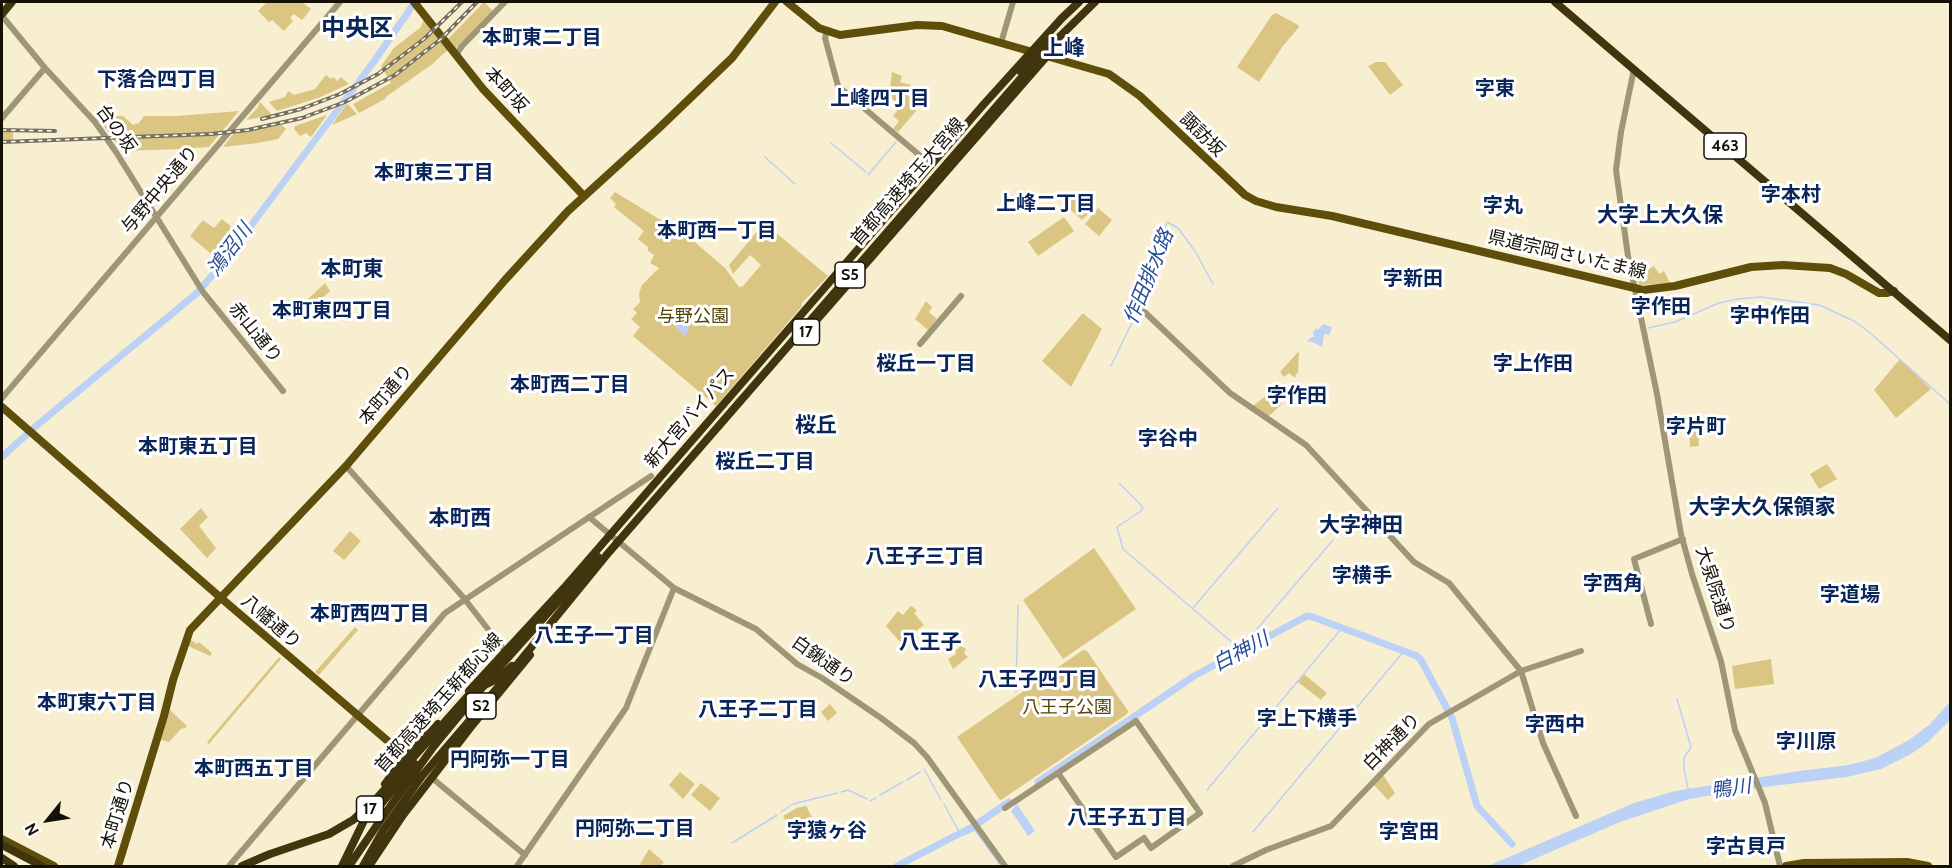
<!DOCTYPE html>
<meta charset="utf-8">
<style>
body{margin:0}
#map{position:relative;width:1952px;height:868px;overflow:hidden;background:#f8efd1;font-family:Cabin,sans-serif}
canvas{display:block}
.frame{position:absolute;inset:0;border:3px solid #151107;pointer-events:none}
.north{position:absolute;left:18px;top:790px;width:60px;height:60px;-webkit-text-stroke:4px #fff;paint-order:stroke;rotate:240deg;font-size:16px;font-weight:700;line-height:24px;text-align:center;color:#151107}
.north::after{content:'';display:block;margin:auto;width:21px;height:27px;background:#151107;clip-path:polygon(50% 0,100% 100%,50% 72%,0 100%)}
</style>
<div id="map">
<canvas width="1952" height="868"></canvas>
<div class="frame"></div>
<div class="north">N</div>
</div>
<script>
const c = document.querySelector('canvas').getContext('2d');
c.lineJoin = 'round';
function paint(path, color) { c.fillStyle = color; c.fill(path, 'evenodd'); }
const poly = rows => new Path2D(rows.map(r => 'M' + r).join(''));
function strokePath(path, color, width, dash) { c.strokeStyle = color; c.lineWidth = width; c.lineCap = dash ? 'butt' : 'round'; c.setLineDash(dash || []); c.stroke(path); }
function drawText(font, color, halo, rows, align = 'center') {
  c.font = font + ' Cabin,"Noto Sans JP",sans-serif'; c.lineWidth = 6; c.setLineDash([]); c.textBaseline = 'middle'; c.strokeStyle = halo; c.fillStyle = color; for (const [text, x, y, turn = 0] of rows) {
    c.save(); c.translate(x, y); c.rotate((+turn || 0) * Math.PI / 180); c.textAlign = isNaN(turn) ? turn : align; if (halo) c.strokeText(text, 0, 0); c.fillText(text, 0, 0); c.restore();
  }
}
paint(poly([
 [267,2,302,2,311,9,302,20,294,14,290,18,293,21,284,31,272,20,269,22,258,11],
 [484,2,493,11,455,49,447,40],
 [1276,13,1298,25,1299,27,1283,46,1259,82,1237,67,1272,15],
 [424,19,448,50,431,65,387,96,385,99,359,113,353,104,391,83,381,66,394,48,421,27],
 [1376,62,1385,62,1403,85,1390,95,1368,66],
 [892,72,902,76,900,82,911,85,905,93,918,105,917,110,898,132,893,129,899,121,893,116,901,106,889,96],
 [326,75,331,79,333,77,337,81,341,77,349,84,318,98,277,111,269,102,285,97,288,91,294,95,315,89],
 [260,102,272,115,246,120,258,107],
 [348,104,357,114,332,125,346,105],
 [239,111,209,147,180,149,122,151,97,117,123,116,133,125,139,123,144,116,177,116],
 [327,115,311,137,306,133,300,136,294,129,295,126],
 [282,125,286,129,278,139,258,143,223,147,234,133],
 [2,129,13,129,13,143,2,144],
 [615,192,690,238,725,268,739,287,743,286,761,265,750,255,733,274,729,265,764,223,828,276,802,303,802,306,716,406,633,336,640,327,631,319,637,313,633,309,640,302,639,293,642,285,659,268,650,263,654,255,648,251,648,247,638,239,644,231,614,207,616,204,610,198],
 [1073,198,1089,213,1082,220,1066,206],
 [1098,208,1112,220,1099,236,1085,224],
 [1064,217,1074,231,1038,256,1028,242],
 [222,219,239,233,217,259,190,236,203,220,214,228],
 [1654,266,1659,274,1664,271,1670,283,1639,285,1637,277],
 [325,283,330,291,312,308,306,301],
 [926,301,932,307,929,312,937,319,928,330,915,319],
 [1082,314,1084,314,1102,329,1071,387,1042,361],
 [1299,351,1298,374,1296,373,1295,378,1289,373,1284,377,1280,372],
 [1900,359,1931,389,1896,418,1874,390],
 [1272,391,1282,404,1268,417,1253,406],
 [1698,431,1699,446,1690,447,1689,432],
 [1827,464,1837,479,1819,489,1810,474],
 [201,508,208,517,199,526,216,548,207,558,180,529],
 [350,531,361,541,344,560,333,551],
 [1094,548,1136,609,1063,659,1023,600],
 [911,606,917,610,914,613,924,625,900,642,886,626,898,611,903,615],
 [355,627,358,630,319,675,315,672],
 [188,638,197,644,199,642,212,653,210,656,186,645],
 [961,646,966,649,964,653,968,657,953,669,948,659,956,654,955,651],
 [1083,650,1087,651,1128,711,1127,714,1001,800,999,799,957,737],
 [279,657,281,659,209,744,207,742],
 [1771,659,1774,684,1735,689,1732,666],
 [1304,674,1327,693,1321,700,1298,682],
 [830,704,837,713,828,721,821,712],
 [170,710,187,726,184,729,182,728,169,742,161,740],
 [680,772,695,784,683,799,669,785],
 [1383,775,1395,793,1388,800,1374,785],
 [701,783,720,798,710,811,691,795],
 [806,806,814,821,793,833,783,816,797,808],
 [649,849,664,862,660,866,643,866,640,864]
]), '#dac582');
paint(poly([
 [689,309,692,311,693,319,685,336,673,325,679,325,683,323,685,319,684,313],
 [1323,324,1332,327,1329,335,1324,334,1322,347,1310,341,1307,342,1310,338,1314,337,1313,333,1316,328,1318,330],
 [1950,702,1950,720,1928,742,1911,754,1881,769,1847,777,1748,789,1689,799,1620,822,1518,866,1488,866,1634,803,1675,791,1799,771,1849,765,1875,758,1909,740,1929,725],
 [1017,804,1035,831,1028,836,1011,811]
]), '#bbd1f6');
strokePath(poly([
 [831,143,866,172],
 [765,157,795,184],
 [868,175,896,142],
 [1140,306,1153,275,1167,222,1178,228,1195,251,1213,284],
 [1648,328,1675,322,1719,303,1738,299,1761,297,1819,305,1854,321,1869,332,1950,404],
 [1111,366,1138,310],
 [1119,483,1143,507,1141,511,1117,527,1123,549,1242,651],
 [1193,608,1278,508],
 [1240,649,1333,540],
 [1016,692,1018,605],
 [1677,699,1691,747,1684,758,1684,769,1688,789],
 [924,769,941,800],
 [907,780,920,772],
 [1207,790,1342,628],
 [841,792,848,790,867,799],
 [880,795,903,782],
 [870,801,876,798],
 [944,804,958,830],
 [781,812,793,804,837,793],
 [1253,832,1404,651],
 [959,833,960,834],
 [961,836,975,830,1001,866],
 [732,843,777,815]
]), '#bbd1f6', 1.5);
strokePath(poly([
 [2,457,36,426,197,293,223,263,375,60,415,2],
 [1038,782,1194,676,1307,616,1313,617,1417,656,1421,660,1452,718,1477,806,1512,844],
 [897,866,974,826,1009,802]
]), '#bbd1f6', 7);
strokePath(poly([
 [2,16,45,68,95,122,116,152,203,292,283,391],
 [827,31,825,38,838,86,931,165],
 [1001,43,1013,2],
 [456,55,462,46,505,2],
 [1634,69,1621,132,1616,170,1628,256,1657,394,1681,534,1692,574,1721,661,1735,730,1765,803,1780,866],
 [2,118,45,68],
 [1134,302,1230,393,1306,445,1414,562,1449,583,1521,671,1543,743,1576,816],
 [920,344,961,296],
 [2,398,340,2],
 [346,466,463,597,505,651],
 [589,517,674,588,756,629,797,664,822,678,881,718,914,743,927,757,1005,866],
 [1651,624,1634,559,1683,539],
 [432,778,525,855],
 [1005,808,1136,721,1200,813,1151,848,1144,838,1116,857,1058,773],
 [229,866,445,613,651,476],
 [517,866,626,708,674,588],
 [1233,866,1266,850,1331,826,1429,724,1521,671,1581,651]
]), '#9f9678', 6);
strokePath(poly([
 [414,2,483,89,583,195],
 [787,2,819,28,840,35,917,25,942,26,1109,74,1140,96,1245,195,1256,201,1276,207,1332,216,1643,290,1675,286,1751,267,1783,265,1830,268,1846,274,1879,293,1887,293,1894,291],
 [2,407,221,598,410,760],
 [2,839,54,866],
 [118,866,164,716,173,680,190,630,346,466,505,280,568,211,658,129,732,58,775,2],
 [1786,866,1804,863,1907,862,1928,866]
]), '#5e4d0b', 8);
strokePath(poly([
 [1555,2,1950,340],
 [2,14,12,2],
 [799,340,1053,49],
 [483,686,499,678,512,666],
 [469,691,564,588,984,104,1062,18,1079,2],
 [385,784,401,762,438,724],
 [370,817,415,764],
 [2,845,42,866],
 [2,858,14,866],
 [342,866,373,802],
 [349,866,384,815],
 [369,866,403,815,470,728,530,655]
]), '#40350d', 8);
const rail = poly([
 [262,119,301,109,340,94,378,74,424,39,462,2],
 [2,130,55,131],
 [2,142,211,134,248,130,302,118,345,102,395,75,441,39,477,2]
]);
strokePath(rail, '#766f5d', 4);
strokePath(rail, '#fff', 1.5, [4.5]);
strokePath(poly([
 [1020,71,1047,41],
 [384,815,434,746,495,672,598,557],
 [242,866,270,854,329,834,353,820,378,797,476,687],
 [363,866,384,829,422,776,516,666,609,552,1043,53,1095,2]
]), '#40350d', 8);
for (const [x, y, w] of [
 [1725,146,42],
 [850,275,30],
 [806,332,27],
 [481,706,30],
 [370,809,27]
]) { const box = new Path2D(); box.roundRect(x - w / 2, y - 13, w, 26, 4.5); c.fillStyle = '#fff'; c.fill(box); strokePath(box, '#151107', 1.5); }
drawText('bold 16px', '#151107', null, [
 ["463",1725,146],
 ["S5",850,275],
 ["17",806,332],
 ["S2",481,706],
 ["17",370,809]
]);
drawText('18px', '#151107', '#fff', [
 ["本町坂",506,90,47],
 ["台の坂",116,129,54],
 ["諏訪坂",1202,135,44],
 ["首都高速埼玉大宮線",908,182,-49],
 ["与野中央通り",160,190,-50],
 ["県道宗岡さいたま線",1567,255,13],
 ["赤山通り",255,333,51],
 ["本町通り",386,395,-50],
 ["新大宮バイパス",690,418,-49],
 ["大泉院通り",1715,590,72],
 ["八幡通り",271,622,41],
 ["白鍬通り",823,661,35],
 ["首都高速埼玉新都心線",439,703,-48],
 ["白神通り",1392,742,-45],
 ["本町通り",118,814,-73]
]);
drawText('18px', '#534408', '#fff', [
 ["与野公園",693,317],
 ["八王子公園",1067,708]
]);
drawText('bold 20px', '#09255a', '#fff', [
 ["本町東二丁目",542,38],
 ["下落合四丁目",157,80],
 ["字東",1495,89],
 ["上峰四丁目",880,99],
 ["本町東三丁目",434,173],
 ["字本村",1791,195],
 ["上峰二丁目",1046,204],
 ["字丸",1503,206],
 ["本町西一丁目",717,231],
 ["字新田",1413,279],
 ["字作田",1661,307],
 ["本町東四丁目",332,311],
 ["字中作田",1770,316],
 ["桜丘一丁目",926,364],
 ["字上作田",1533,364],
 ["本町西二丁目",570,385],
 ["字作田",1297,396],
 ["字片町",1696,427],
 ["字谷中",1168,439],
 ["本町東五丁目",198,447],
 ["桜丘二丁目",765,462],
 ["八王子三丁目",925,557],
 ["字横手",1362,576],
 ["字西角",1613,584],
 ["字道場",1850,595],
 ["本町西四丁目",370,614],
 ["八王子一丁目",594,636],
 ["八王子四丁目",1038,680],
 ["本町東六丁目",97,703],
 ["八王子二丁目",758,710],
 ["字上下横手",1307,719],
 ["字西中",1555,725],
 ["字川原",1806,742],
 ["円阿弥一丁目",510,760],
 ["本町西五丁目",254,769],
 ["八王子五丁目",1127,818],
 ["円阿弥二丁目",635,829],
 ["字猿ヶ谷",827,831],
 ["字宮田",1409,832],
 ["字古貝戸",1746,847]
]);
drawText('italic 20px', '#274d95', '#fff', [
 ["鴻沼川",230,250,-53],
 ["作田排水路",1149,277,-68],
 ["白神川",1241,652,-28],
 ["鴨川",1731,789,-8]
]);
drawText('bold 21px', '#09255a', '#fff', [
 ["上峰",1064,49],
 ["大字上大久保",1660,216],
 ["本町東",352,270],
 ["桜丘",816,426],
 ["大字大久保領家",1762,508],
 ["本町西",460,519],
 ["大字神田",1361,526],
 ["八王子",930,643]
]);
drawText('bold 24px', '#09255a', '#fff', [
 ["中央区",357,29]
]);
</script>
